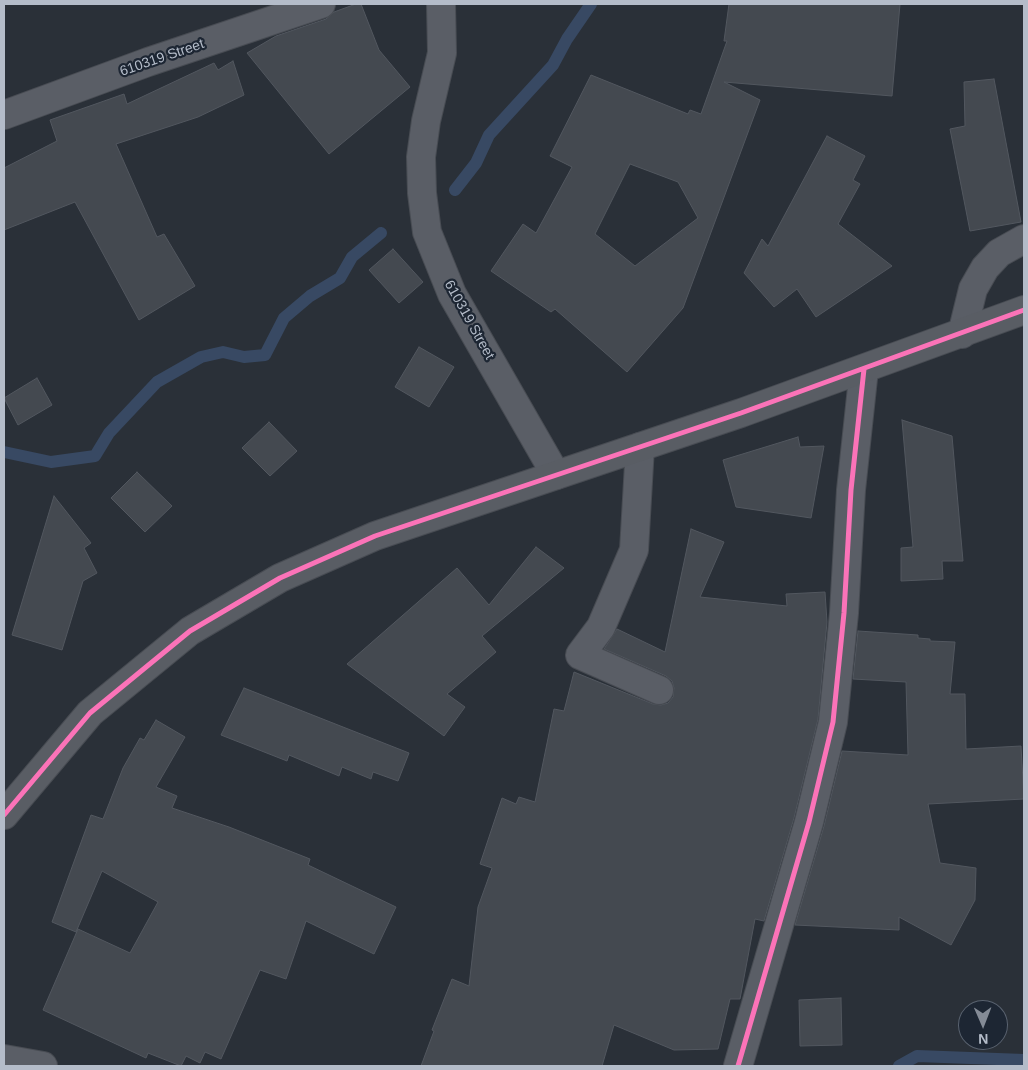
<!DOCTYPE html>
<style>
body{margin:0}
#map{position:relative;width:1028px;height:1070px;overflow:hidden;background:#2a3038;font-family:Arial,sans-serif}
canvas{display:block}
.frame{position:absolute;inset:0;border:5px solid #b4bcc9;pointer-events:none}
.north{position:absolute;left:958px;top:1000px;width:50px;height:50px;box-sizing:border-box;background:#1d2633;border:1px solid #59626f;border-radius:50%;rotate:179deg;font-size:14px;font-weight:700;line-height:20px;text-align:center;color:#b4bcc9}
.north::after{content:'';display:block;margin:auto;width:18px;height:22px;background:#848b96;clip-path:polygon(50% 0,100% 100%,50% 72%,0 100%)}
</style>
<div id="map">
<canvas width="1028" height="1070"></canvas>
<div class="frame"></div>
<div class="north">N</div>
</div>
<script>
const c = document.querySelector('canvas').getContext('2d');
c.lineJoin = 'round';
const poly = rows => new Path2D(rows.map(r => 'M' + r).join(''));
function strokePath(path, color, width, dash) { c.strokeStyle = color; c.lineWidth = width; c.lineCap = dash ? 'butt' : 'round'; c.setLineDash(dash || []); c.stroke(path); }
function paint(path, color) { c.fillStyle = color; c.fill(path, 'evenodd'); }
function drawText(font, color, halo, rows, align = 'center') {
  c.font = font + ' Arial,sans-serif'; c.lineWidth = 4.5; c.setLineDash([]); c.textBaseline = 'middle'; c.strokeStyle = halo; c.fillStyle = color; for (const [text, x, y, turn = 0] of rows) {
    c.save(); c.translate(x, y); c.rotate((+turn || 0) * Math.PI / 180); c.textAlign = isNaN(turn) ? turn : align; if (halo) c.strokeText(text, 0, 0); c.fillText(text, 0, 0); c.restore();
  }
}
strokePath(poly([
 [455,190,476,163,489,135,553,65,567,39,591,4],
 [4,452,51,462,95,456,109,433,157,382,201,357,223,352,244,357,265,355,284,318,310,296,340,278,352,257,381,233],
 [899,1066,917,1056,1024,1060]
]), '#384963', 12);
const building = poly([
 [356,4,361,4,379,50,410,87,329,154,247,53,276,36,326,19,334,12,356,4],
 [729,4,900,4,892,96,724,82,760,100,683,308,627,372,555,309,551,312,491,271,523,224,536,233,572,167,550,156,591,75,688,114,690,110,701,114,727,41,724,41,729,4],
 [630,164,678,182,698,218,635,266,595,234,630,164],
 [233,61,244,95,198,117,116,144,157,237,164,234,195,286,139,320,75,202,4,230,4,168,57,141,50,120,124,94,127,104,214,63,218,70,233,61],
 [994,79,1021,222,970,231,950,129,965,126,964,82,994,79],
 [827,136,865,156,853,180,860,184,838,224,892,266,816,317,797,289,774,307,744,273,762,239,768,246,827,136],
 [393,249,423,282,399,303,369,270,393,249],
 [419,347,454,367,429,407,395,387,419,347],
 [37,378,52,405,18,425,4,398,37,378],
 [902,420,952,436,963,561,942,561,943,579,901,581,901,548,913,547,902,420],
 [269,422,297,451,270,476,242,448,269,422],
 [798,437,800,447,824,446,811,518,736,507,723,460,798,437],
 [137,472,172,506,145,532,111,498,137,472],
 [54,496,91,543,84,548,97,573,83,581,62,650,12,635,54,496],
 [691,529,724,542,700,597,787,606,786,594,825,592,827,622,818,719,794,818,764,921,755,919,740,999,730,999,718,1049,674,1050,614,1025,602,1066,421,1066,434,1031,432,1030,452,979,469,986,478,907,492,868,480,864,502,798,516,804,519,797,535,802,554,709,564,711,574,672,653,704,661,705,668,703,673,697,674,688,672,681,666,676,604,649,617,629,665,652,691,529],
 [536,547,564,568,482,636,496,652,447,694,465,707,444,736,347,664,457,568,489,605,536,547],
 [858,631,918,635,918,638,930,639,930,641,955,642,950,694,965,694,966,749,1021,746,1024,799,928,804,940,863,976,868,975,900,951,945,899,917,899,930,795,925,824,826,842,751,908,755,906,682,853,679,858,631],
 [244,688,409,753,398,781,373,772,371,779,342,767,339,776,289,755,287,761,221,735,244,688],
 [156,720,185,737,156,787,177,796,172,808,229,827,310,859,308,865,396,907,374,954,306,921,286,979,260,970,221,1059,205,1052,200,1063,186,1056,181,1066,148,1053,146,1058,43,1010,78,929,130,953,158,902,102,871,76,932,52,922,91,815,103,819,123,768,140,738,144,740,156,720],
 [841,998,842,1045,800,1046,799,1000,841,998]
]);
paint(building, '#444950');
strokePath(building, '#52575f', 1);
const street = poly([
 [441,4,442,53,426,121,421,157,422,193,427,232,452,294,556,475],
 [4,115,148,62,321,4],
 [962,334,973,289,985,268,999,253,1024,239],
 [640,447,634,550,601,627,580,655,659,690],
 [4,1059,43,1066],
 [738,1066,809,822,833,722,844,613,851,490,864,369]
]);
const secondary = poly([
 [4,815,90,713,190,631,280,578,375,536,741,413,1024,310]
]);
strokePath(street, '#484c53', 30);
strokePath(secondary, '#484c53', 30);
strokePath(street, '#5a5e66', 28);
strokePath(secondary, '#595d64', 28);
strokePath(poly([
 [4,815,90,713,190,631,280,578,375,536,741,413,1024,310],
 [738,1066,809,822,833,722,844,613,851,490,864,369]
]), '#fb73b8', 5);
drawText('14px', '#b4bcc9', '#1d2633', [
 ["610319 Street",162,58,-19],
 ["610319 Street",469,320,61]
]);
</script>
